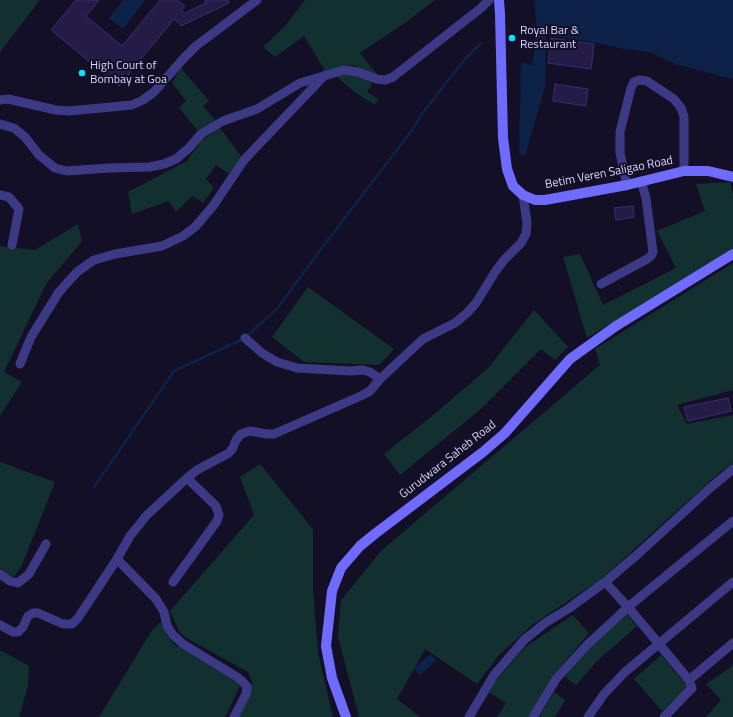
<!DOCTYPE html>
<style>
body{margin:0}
canvas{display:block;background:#130f26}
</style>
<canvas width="733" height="717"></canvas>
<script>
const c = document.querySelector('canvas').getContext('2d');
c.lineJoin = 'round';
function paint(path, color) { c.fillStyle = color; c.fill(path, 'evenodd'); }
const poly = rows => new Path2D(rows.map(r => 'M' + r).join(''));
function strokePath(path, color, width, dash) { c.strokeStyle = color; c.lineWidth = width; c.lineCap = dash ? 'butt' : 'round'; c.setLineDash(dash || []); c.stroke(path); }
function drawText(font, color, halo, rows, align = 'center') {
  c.font = font + ' "Titillium Web",sans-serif'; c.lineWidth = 4; c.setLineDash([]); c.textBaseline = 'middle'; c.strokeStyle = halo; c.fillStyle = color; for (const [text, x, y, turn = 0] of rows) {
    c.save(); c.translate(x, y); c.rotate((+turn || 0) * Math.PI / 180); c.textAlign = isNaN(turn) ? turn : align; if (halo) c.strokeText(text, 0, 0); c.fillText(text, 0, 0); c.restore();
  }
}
paint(poly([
 [0,0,40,0,0,52],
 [305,0,435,0,409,20,360,53,379,77,356,66,345,65,326,72,304,36,275,57,263,47,285,26],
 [181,68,209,101,203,106,215,120,199,132,179,108,186,101,172,83],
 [335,75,354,75,373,82,367,92,378,99,375,105,353,91],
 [220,128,241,156,229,174,216,165,206,179,214,188,203,203,192,196,176,212,169,201,132,214,128,192,187,161,202,140],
 [730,182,733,194,733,248,587,338,563,257,580,254,603,305,676,268,657,231,705,211,696,184],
 [78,224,82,241,46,284,4,372,22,382,0,416,0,246,35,250],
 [733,263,733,390,677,405,687,424,733,415,733,463,719,473,600,580,532,625,499,655,477,684,425,649,397,699,420,717,359,717,338,637,341,600,382,550,600,365,595,349],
 [308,287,394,349,379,365,304,362,272,337],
 [534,310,568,347,555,360,541,349,481,409,400,475,384,454,437,412,488,368],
 [0,462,55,482,22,565,14,577,0,568],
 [260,464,313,529,313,590,318,653,333,717,238,717,251,688,252,681,248,672,190,640,180,633,170,611,254,515,240,477],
 [627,614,637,626,597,661,576,685,565,677,587,650],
 [573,615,589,633,551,678,528,717,497,717,506,703,487,691,525,647],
 [160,622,166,634,174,644,235,681,240,686,225,717,99,717,151,632],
 [0,650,29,666,28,686,19,717,0,717],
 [661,655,688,687,662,711,634,679],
 [733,663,733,717,706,717,721,700,706,684,731,667],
 [554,692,565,700,555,717,539,717]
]), '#12302f');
paint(poly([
 [123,0,145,0,123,29,109,18],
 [534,0,733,0,733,79,675,64,650,52,619,48,598,43,546,35,545,87,525,156,519,154,521,62,532,66,537,30],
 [430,654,436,660,420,675,414,669]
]), '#0c2248');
strokePath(poly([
 [94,487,174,371,245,338,277,309,315,257,412,130,424,111,465,59,481,43]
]), '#0c2248', 2.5);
const building = poly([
 [76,0,99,0,86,16,122,46,160,0,177,0,185,6,181,11,185,13,206,3,205,0,228,0,229,3,181,26,179,23,174,19,119,86,51,30,76,0],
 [551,38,594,44,591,69,548,63,551,38],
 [555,84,588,89,586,106,553,101,555,84],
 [633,206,634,217,616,220,614,208,633,206],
 [728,398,731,411,688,421,684,407,728,398]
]);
paint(building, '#241b47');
strokePath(building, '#3b2d73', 1);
strokePath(poly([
 [0,100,8,99,56,110,69,111,132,105,143,100,154,92,183,59,196,46,257,0],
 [0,124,14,128,25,137,39,155,55,168,67,171,109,168,149,167,164,164,176,159,189,148,201,134,223,121,257,109,300,83,344,70,358,72,377,79,385,80,393,77,481,8,489,0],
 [627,185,620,153,620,132,631,88,634,82,639,80,647,81,674,99,681,108,684,117,684,171],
 [0,195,9,197,19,209,12,245],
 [601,284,647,259,651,256,653,252,646,198,641,181],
 [245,338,262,353,277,362,297,368,351,371,363,370,370,372,380,379],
 [20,364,31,337,59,292,77,272,94,260,115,254,162,246,183,236,195,227,213,206,244,160,325,75],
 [117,559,156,599,164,612,167,626,173,635,183,644,237,677,243,682,247,687,246,694,234,717],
 [0,574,10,581,18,583,29,574,46,544],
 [173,582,217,521,219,515,216,506,187,478],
 [605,582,628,607,689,680,692,688,664,717],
 [0,625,13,632,18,632,23,627,28,616,33,613,38,613,63,624,72,624,78,618,117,559,130,536,147,515,187,478,197,470,229,453,233,448,236,440,241,434,250,431,267,434,274,434,363,395,370,391,380,379,423,339,455,323,467,313,476,303,495,272,504,260,521,243,526,234,527,223,523,195],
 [689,680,733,643],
 [469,717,494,675,524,640,545,623,568,609,605,582,638,554,709,489,733,469],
 [533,717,556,679,586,646,628,607,733,521],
 [588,717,604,694,625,672,733,582]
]), '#3d3a85', 9);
strokePath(poly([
 [499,0,500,14,503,138,507,169,513,186,523,195,535,200,545,200,627,185,684,171,708,171,733,177],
 [346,717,332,678,326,646,332,591,341,568,360,546,376,533,483,452,505,433,570,359,616,326,733,254]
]), '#6f6bff', 10);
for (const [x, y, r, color] of [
 [512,38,4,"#00e5ff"],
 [82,73,4,"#00e5ff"]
]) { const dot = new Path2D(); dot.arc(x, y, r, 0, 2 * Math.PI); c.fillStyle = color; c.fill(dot); strokePath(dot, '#130f26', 1.5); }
drawText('12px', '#d9d4ff', '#130f26', [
 ["Royal Bar &",520,31],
 ["Restaurant",520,45],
 ["High Court of",90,66],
 ["Bombay at Goa",90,80]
], 'left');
drawText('12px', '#d9d4ff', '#130f26', [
 ["Betim Veren Saligao Road",609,173,-11],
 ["Gurudwara Saheb Road",448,460,-38]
]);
</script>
